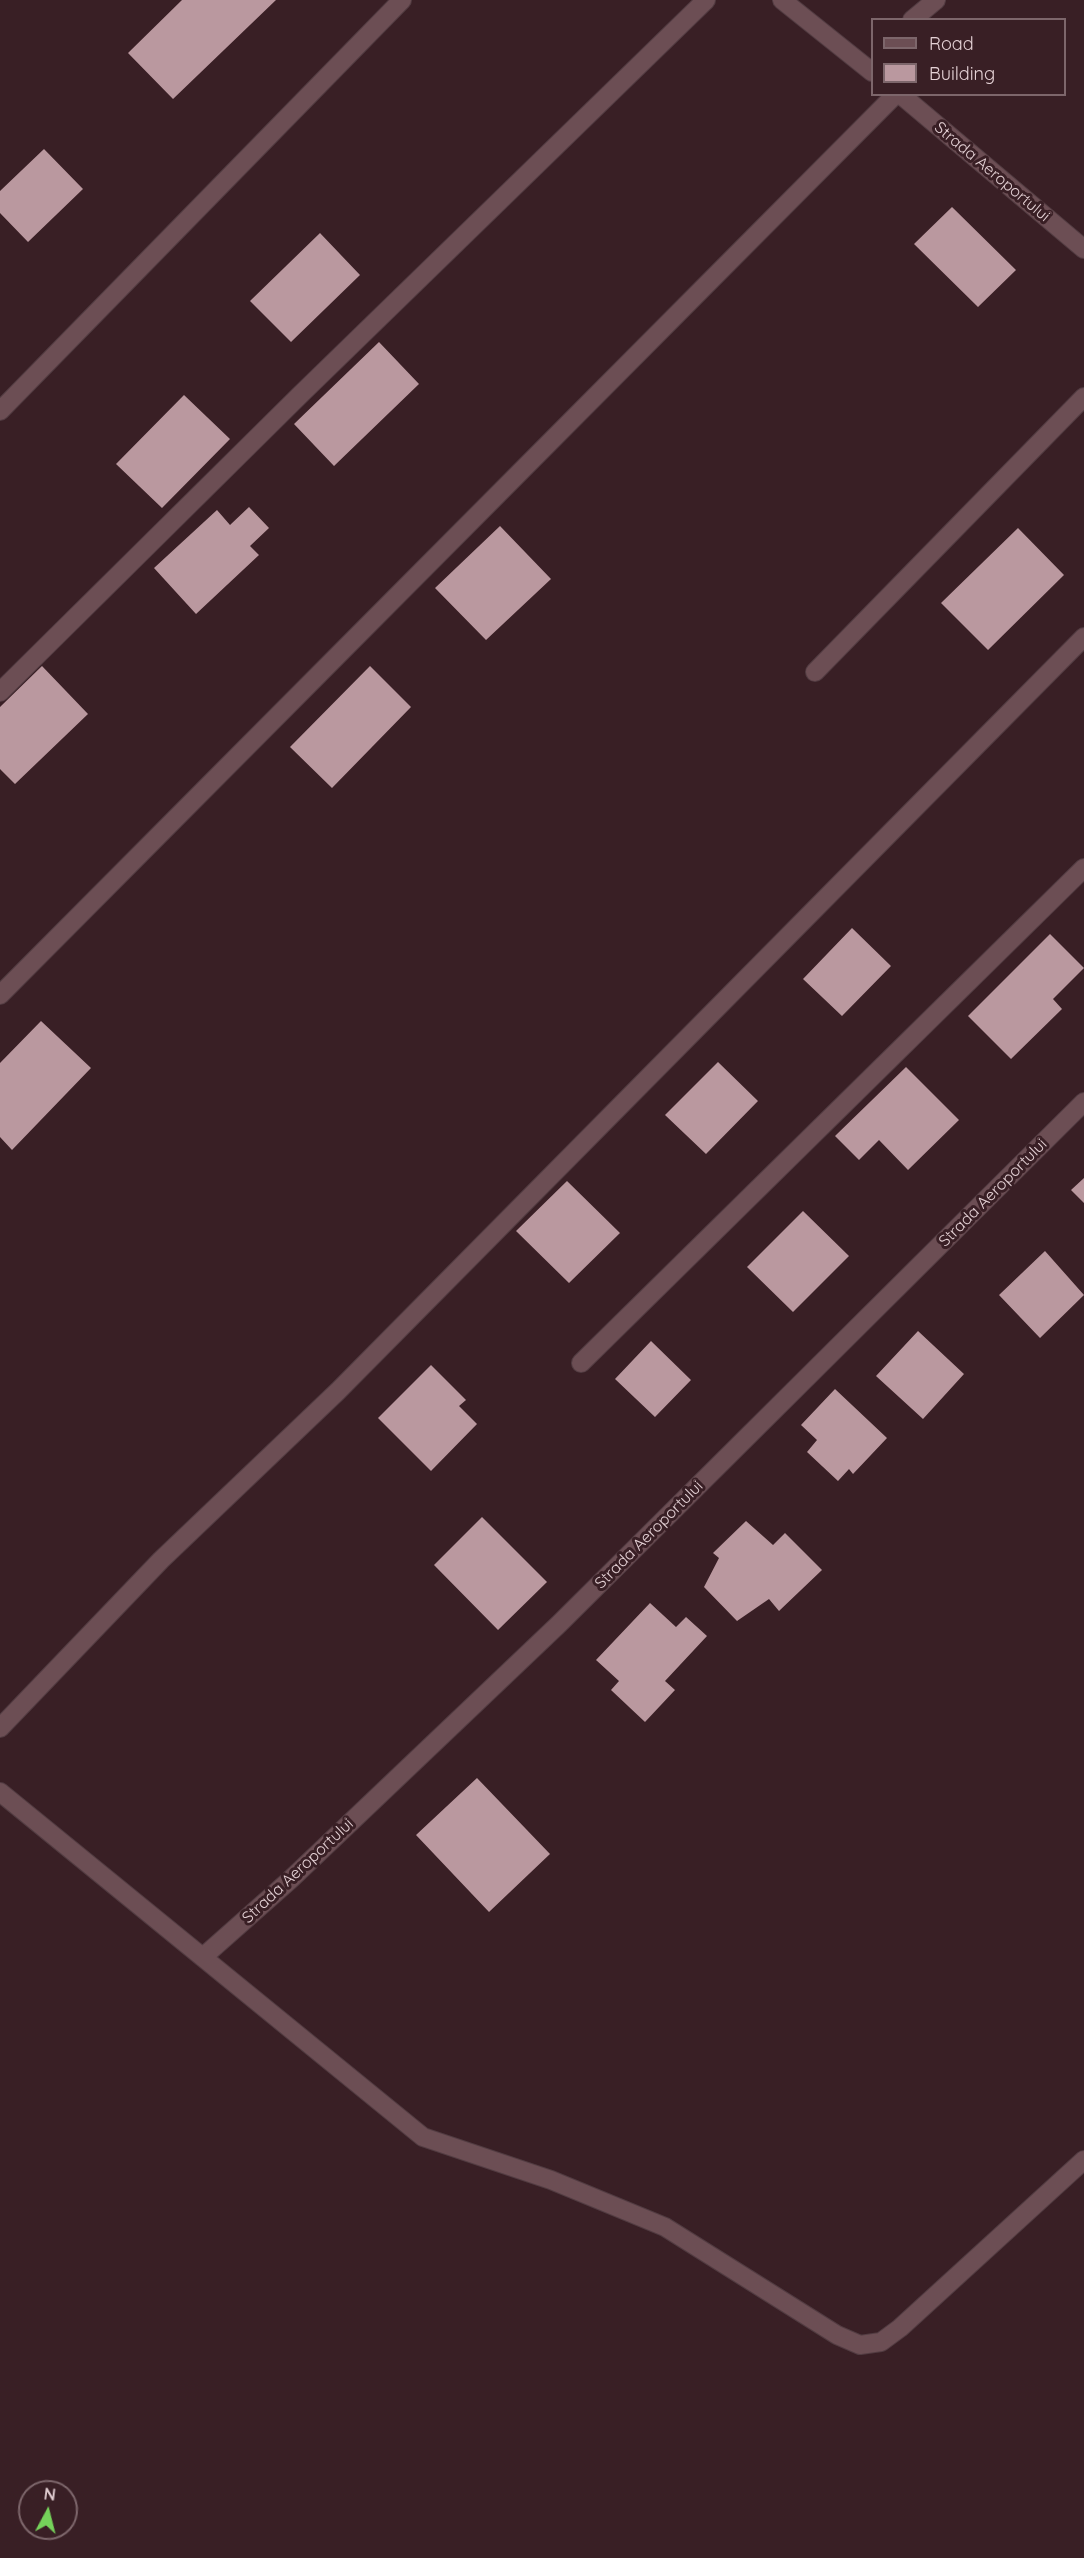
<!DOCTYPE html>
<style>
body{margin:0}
#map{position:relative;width:1084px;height:2558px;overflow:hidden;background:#391f25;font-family:Quicksand,sans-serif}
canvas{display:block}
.legend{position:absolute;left:871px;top:18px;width:195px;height:78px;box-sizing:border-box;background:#391f25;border:2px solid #7d666b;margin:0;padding:8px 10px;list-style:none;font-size:18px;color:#e4d1d5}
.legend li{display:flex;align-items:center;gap:12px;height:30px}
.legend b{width:30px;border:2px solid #7d666b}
.north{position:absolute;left:18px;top:2480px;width:60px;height:60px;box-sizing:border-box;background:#391f25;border:2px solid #7d666b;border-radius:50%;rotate:7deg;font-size:16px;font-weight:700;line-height:24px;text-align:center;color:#e4d1d5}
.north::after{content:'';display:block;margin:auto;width:21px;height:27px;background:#75d25a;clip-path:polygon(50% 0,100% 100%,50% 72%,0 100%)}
</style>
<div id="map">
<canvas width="1084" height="2558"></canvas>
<ul class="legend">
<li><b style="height:8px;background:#6c4e54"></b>Road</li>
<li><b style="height:16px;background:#ba989f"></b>Building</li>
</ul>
<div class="north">N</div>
</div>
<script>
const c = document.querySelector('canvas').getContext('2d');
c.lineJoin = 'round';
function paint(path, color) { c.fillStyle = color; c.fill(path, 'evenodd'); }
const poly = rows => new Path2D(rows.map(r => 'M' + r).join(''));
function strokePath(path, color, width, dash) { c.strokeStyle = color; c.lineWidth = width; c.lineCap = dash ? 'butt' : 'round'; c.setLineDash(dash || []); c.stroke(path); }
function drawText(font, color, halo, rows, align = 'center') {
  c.font = font + ' Quicksand,sans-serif'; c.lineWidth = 6; c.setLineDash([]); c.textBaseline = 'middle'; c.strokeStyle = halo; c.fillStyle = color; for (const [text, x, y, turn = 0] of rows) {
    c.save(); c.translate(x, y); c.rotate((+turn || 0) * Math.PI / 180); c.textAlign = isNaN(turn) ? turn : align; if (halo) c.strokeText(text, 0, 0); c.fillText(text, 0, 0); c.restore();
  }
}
paint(poly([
 [182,0,276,0,173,99,128,53],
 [44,149,83,189,28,242,0,213,0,191],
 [952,207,1016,270,978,307,914,244],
 [320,233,360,275,291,342,250,301],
 [379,342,419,384,334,466,294,424],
 [184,395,230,439,162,508,116,464],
 [249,507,269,528,250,546,259,555,196,614,154,568,217,510,230,525],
 [500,526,551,579,486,640,435,588],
 [1018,528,1064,575,988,650,941,603],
 [42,666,88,714,15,784,0,769,0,707],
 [370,666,411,707,332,788,290,747],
 [852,928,891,966,842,1016,803,979],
 [1050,934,1084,968,1053,999,1062,1009,1011,1059,968,1016],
 [41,1021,91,1068,12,1150,0,1137,0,1063],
 [718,1062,758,1101,706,1154,665,1115],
 [906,1067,959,1120,908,1170,879,1140,859,1160,835,1136],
 [1084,1178,1084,1203,1071,1190],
 [567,1181,620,1233,569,1283,516,1231],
 [803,1211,849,1256,793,1312,747,1267],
 [1045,1251,1084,1295,1040,1338,999,1295],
 [918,1331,964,1374,923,1419,876,1376],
 [651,1341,691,1380,655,1417,615,1379],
 [431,1365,466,1400,459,1406,477,1424,431,1471,378,1418],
 [835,1389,887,1438,853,1474,849,1469,838,1481,807,1452,817,1440,801,1425],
 [482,1517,547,1582,498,1630,434,1565],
 [746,1521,773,1545,785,1533,822,1570,779,1611,769,1599,737,1621,704,1587,719,1558,713,1553],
 [650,1603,676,1627,686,1617,707,1636,665,1681,675,1690,645,1722,611,1690,619,1681,596,1660],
 [477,1778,550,1854,489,1912,416,1835]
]), '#ba989f');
const minor = poly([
 [782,0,872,72],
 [912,20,936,0],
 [900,94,1084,249],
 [0,411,402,0],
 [815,672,1084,397],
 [0,692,300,395,706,0],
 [0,995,896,94],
 [581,1363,1084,868],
 [0,1728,161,1560,338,1391,1084,637],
 [0,1792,423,2137,551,2180,665,2227,837,2335,860,2345,881,2342,900,2328,1084,2160],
 [203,1957,291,1879,559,1624,1084,1102]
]);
strokePath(minor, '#523c42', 20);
strokePath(minor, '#6c4e54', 18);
drawText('16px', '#e4d1d5', '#391f25', [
 ["Strada Aeroportului",992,172,40],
 ["Strada Aeroportului",993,1193,-45],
 ["Strada Aeroportului",649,1535,-45],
 ["Strada Aeroportului",298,1871,-43]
]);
</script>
